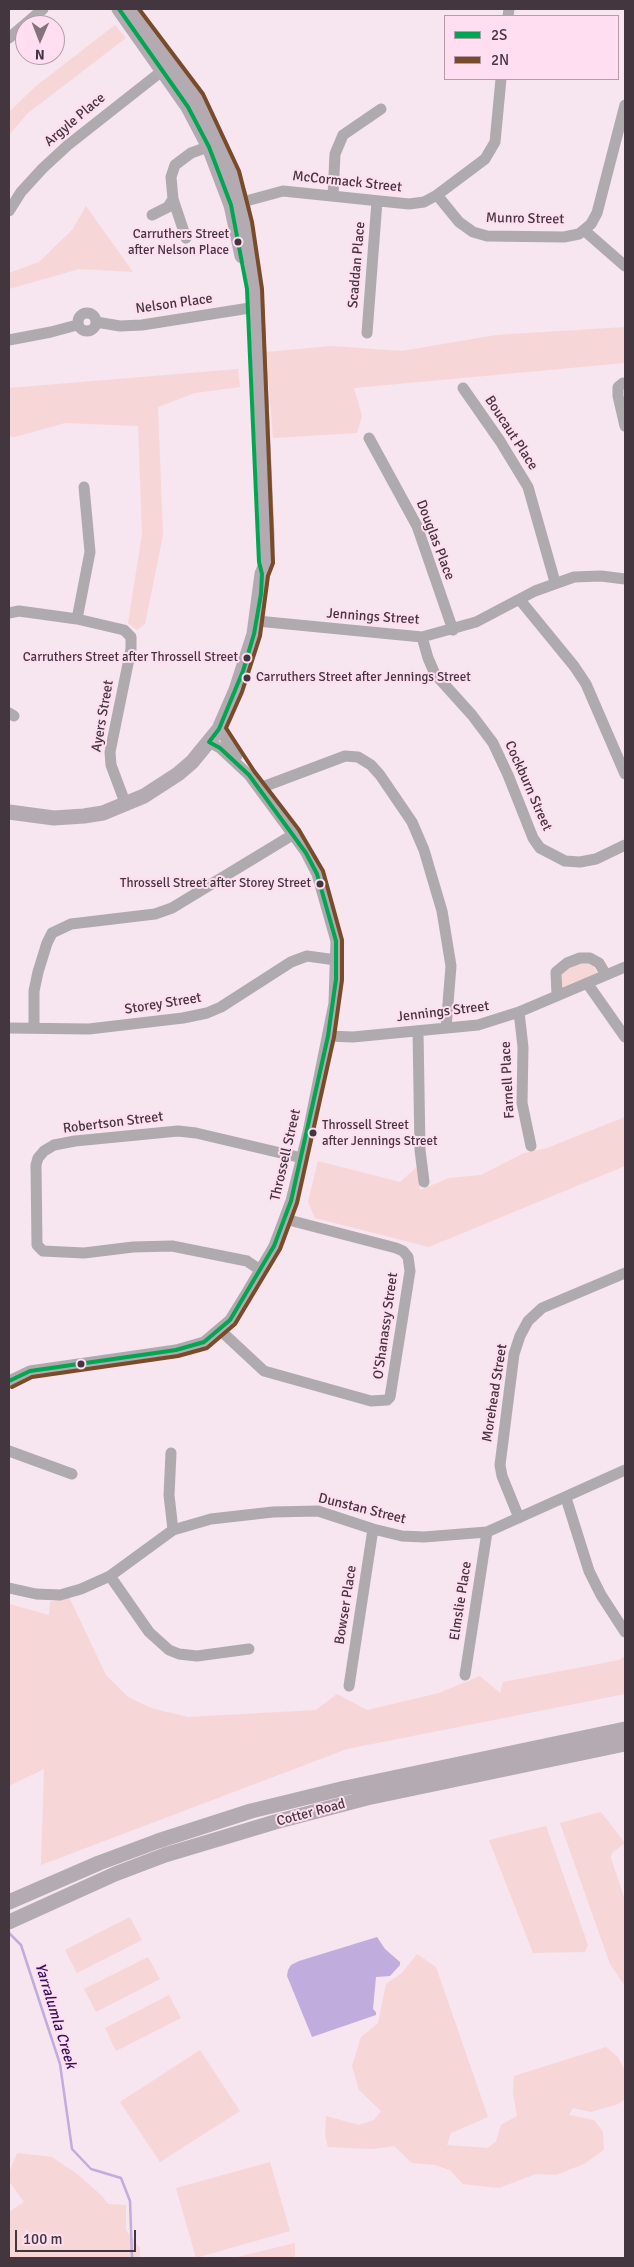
<!DOCTYPE html>
<style>
body{margin:0}
#map{position:relative;width:634px;height:2267px;overflow:hidden;background:#f7e5ef;font-family:Signika,sans-serif}
canvas{display:block}
.frame{position:absolute;inset:0;border:10px solid #43363e;pointer-events:none}
.legend{position:absolute;left:444px;top:15px;width:175px;height:65px;box-sizing:border-box;background:#fedef0;border:1px solid #b39ba9;margin:0;padding:6px 9px;list-style:none;font-size:15px;color:#43363e}
.legend li{display:flex;align-items:center;gap:10px;height:25px}
.legend b{width:25px;border:1px solid #b39ba9}
.north{position:absolute;left:15px;top:15px;width:50px;height:50px;box-sizing:border-box;background:#fedef0;border:1px solid #b39ba9;border-radius:50%;rotate:181deg;font-size:14px;font-weight:700;line-height:20px;text-align:center;color:#43363e}
.north::after{content:'';display:block;margin:auto;width:18px;height:22px;background:#82737c;clip-path:polygon(50% 0,100% 100%,50% 72%,0 100%)}
.scale{position:absolute;left:15px;top:2230px;width:121px;height:22px;box-sizing:border-box;border:2px solid #43363e;border-top:0;padding-left:6px;font-size:15px;line-height:18px;white-space:nowrap;color:#43363e;-webkit-text-stroke:4px #fedef0;paint-order:stroke}
</style>
<div id="map">
<canvas width="634" height="2267"></canvas>
<div class="frame"></div>
<ul class="legend">
<li><b style="height:6px;background:#00a651"></b>2S</li>
<li><b style="height:6px;background:#7a4b2a"></b>2N</li>
</ul>
<div class="north">N</div>
<div class="scale">100 m</div>
</div>
<script>
const c = document.querySelector('canvas').getContext('2d');
c.lineJoin = 'round';
function paint(path, color) { c.fillStyle = color; c.fill(path, 'evenodd'); }
const poly = rows => new Path2D(rows.map(r => 'M' + r).join(''));
function strokePath(path, color, width, dash) { c.strokeStyle = color; c.lineWidth = width; c.lineCap = dash ? 'butt' : 'round'; c.setLineDash(dash || []); c.stroke(path); }
function drawText(font, color, halo, rows, align = 'center') {
  c.font = font + ' Signika,sans-serif'; c.lineWidth = 4; c.setLineDash([]); c.textBaseline = 'middle'; c.strokeStyle = halo; c.fillStyle = color; for (const [text, x, y, turn = 0] of rows) {
    c.save(); c.translate(x, y); c.rotate((+turn || 0) * Math.PI / 180); c.textAlign = isNaN(turn) ? turn : align; if (halo) c.strokeText(text, 0, 0); c.fillText(text, 0, 0); c.restore();
  }
}
paint(poly([
 [115,25,126,38,28,113,9,135,9,112,36,86],
 [86,206,133,272,79,269,9,289,9,273,39,262,72,230],
 [625,327,625,363,354,388,362,416,357,433,273,438,266,352,332,346,402,351,496,335],
 [238,369,240,387,195,393,158,407,163,535,145,624,137,630,128,623,142,534,138,426,65,423,15,437,9,436,9,388],
 [579,963,587,963,593,966,598,974,562,989,562,972],
 [625,1117,625,1166,429,1247,315,1218,308,1202,318,1161,400,1182,418,1166,420,1190,449,1178,481,1175,524,1153,547,1148],
 [69,1597,106,1675,128,1697,151,1708,188,1717,316,1710,337,1694,367,1710,439,1693,480,1676,500,1693,503,1682,619,1660,625,1656,625,1694,347,1749,41,1865,44,1769,9,1786,9,1604,49,1615,50,1602],
 [601,1812,625,1843,612,1853,611,1858,625,1900,625,1986,610,1964,560,1823],
 [546,1826,588,1945,585,1952,533,1953,489,1840],
 [130,1917,142,1940,77,1973,65,1950],
 [417,1954,436,1967,488,2117,451,2133,447,2145,488,2148,496,2141,501,2125,517,2116,513,2093,514,2076,606,2047,618,2057,625,2071,625,2099,618,2104,591,2112,573,2108,569,2115,594,2120,603,2132,604,2150,584,2164,556,2175,536,2174,499,2188,463,2184,450,2170,435,2165,412,2163,394,2146,372,2149,328,2147,325,2135,326,2116,359,2125,374,2120,381,2111,359,2090,352,2066,361,2037,378,2023,386,1984,402,1973],
 [148,1957,160,1979,96,2012,84,1989],
 [169,1995,181,2018,116,2051,105,2028],
 [200,2050,240,2111,160,2162,120,2102],
 [17,2153,52,2157,77,2174,102,2196,108,2204,126,2205,126,2230,140,2248,140,2258,9,2258,9,2212,24,2202,9,2181,9,2173],
 [270,2162,290,2231,196,2258,176,2188],
 [295,2243,295,2258,233,2258]
]), '#f7d6d7');
paint(poly([
 [377,1937,385,1949,400,1962,400,1965,390,1976,376,1977,373,2009,376,2012,376,2015,312,2037,287,1976,288,1970,291,1965,299,1961]
]), '#c1acde');
strokePath(poly([
 [9,1933,21,1945,60,2064,72,2149,91,2169,121,2178,130,2201,132,2258]
]), '#c1acde', 2.5);
strokePath(poly([
 [508,16,509,9],
 [9,38,43,9],
 [437,195,459,222,473,232,487,236,564,237,579,234,591,224,597,213,625,105],
 [333,196,335,154,343,135,381,109],
 [173,199,186,238],
 [235,204,283,191,409,204,424,202,437,195,485,159,495,142,501,79],
 [9,211,21,192,43,168,68,145,167,67],
 [152,215,168,207,173,199,171,177,175,165,191,153,216,144],
 [585,231,625,266],
 '78 322a9 9 0 1 1 18 0a9 9 0 1 1-18 0Z',
 [96,322,120,326,142,325,256,307],
 [367,333,377,201],
 [9,340,51,332,77,325],
 [625,383,623,383,618,387,618,396,625,426],
 [463,388,500,441,528,487,555,582],
 [369,438,417,526,453,630],
 [520,600,574,666,586,684,625,774],
 [9,613,19,611,77,619,124,630,131,637,131,649,110,752,111,765,126,805],
 [77,619,90,552,84,487],
 [257,621,422,637,476,622,535,591,574,577,601,576,625,579],
 [422,637,428,658,435,674,472,715,493,743,508,775,533,838,540,848,565,861,580,862,596,859,625,845],
 [9,713,14,716],
 [219,729,237,756],
 [260,788,345,756,358,757,371,765,380,775,412,822,424,850,442,911,451,966,446,1028],
 [587,983,625,1037],
 [557,995,556,972,567,963,580,958,590,958,599,963,606,975],
 [519,1012,523,1047,522,1103,531,1146],
 [9,1028,89,1029,183,1018,207,1013,221,1007,291,962,307,956,336,960],
 [34,1028,34,991,38,972,47,943,52,933,71,924,155,914,172,908,294,834],
 [418,1031,420,1150,424,1182],
 [328,1036,353,1037,478,1025,519,1012,625,967],
 [260,1270,247,1261,172,1246,133,1247,84,1253,43,1251,37,1245,36,1165,38,1158,44,1151,54,1145,75,1141,178,1131,196,1133,302,1158],
 [220,1330,264,1371,371,1401,387,1400,390,1397,410,1271,408,1257,403,1251,396,1248,285,1219],
 [9,1381,30,1371,176,1350,204,1342,230,1320,246,1294,274,1246,291,1201,308,1132,334,1003,336,941,317,874,305,851,249,775,220,748,209,742],
 [9,1451,72,1474],
 [171,1453,169,1495,173,1530],
 [566,1498,589,1571,601,1595,625,1632],
 [519,1518,502,1476,500,1465,514,1354,520,1336,528,1321,542,1308,625,1273],
 [110,1576,149,1632,169,1650,179,1654,197,1656,249,1649],
 [9,1588,36,1594,60,1595,81,1589,110,1576,173,1530,211,1519,273,1512,318,1511,373,1529,402,1536,424,1537,487,1532,625,1470],
 [465,1675,487,1532],
 [349,1686,373,1529]
]), '#afaaae', 11);
strokePath(poly([
 [119,9,188,107,209,147,231,205,242,256],
 [9,812,54,818,84,816,103,813,144,796,178,774,192,762,219,729,236,690,254,634,262,574,267,562,267,535,256,289,242,202,227,159,198,97,131,9],
 [9,1902,99,1863,158,1841,251,1811,345,1788,625,1729],
 [9,1922,115,1874,165,1855,275,1822,367,1798,625,1744]
]), '#b4aab2', 15);
strokePath(poly([
 [9,1381,30,1371,176,1350,204,1342,230,1320,274,1246,291,1201,328,1036,336,979,336,941,317,874,306,853,249,775,220,748,209,742,219,729,243,671,254,634,261,594,262,574,259,562,247,289,231,205,209,147,188,107,119,9]
]), '#00a651', 4);
strokePath(poly([
 [12,1387,32,1377,178,1356,207,1348,235,1324,280,1249,297,1203,334,1037,342,980,342,940,323,871,299,830,254,771,226,728,242,692,260,636,268,576,273,563,262,289,252,222,239,171,203,94,139,9]
]), '#7a4b2a', 4);
for (const [x, y, r, color] of [
 [238,242,4.5,"#43363e"],
 [247,658,4.5,"#43363e"],
 [247,678,4.5,"#43363e"],
 [320,884,4.5,"#43363e"],
 [313,1133,4.5,"#43363e"],
 [81,1364,4.5,"#43363e"]
]) { const dot = new Path2D(); dot.arc(x, y, r, 0, 2 * Math.PI); c.fillStyle = color; c.fill(dot); strokePath(dot, '#fedef0', 2); }
drawText('13px', '#43363e', '#fedef0', [
 ["Carruthers Street",229,235],
 ["after Nelson Place",229,251],
 ["Carruthers Street after Throssell Street",238,658],
 ["Carruthers Street after Jennings Street",256,678,"left"],
 ["Throssell Street after Storey Street",311,884],
 ["Throssell Street",322,1126,"left"],
 ["after Jennings Street",322,1142,"left"]
], 'right');
drawText('14px', '#43363e', '#fedef0', [
 ["Argyle Place",75,120,-40],
 ["McCormack Street",347,182,6],
 ["Munro Street",525,219,1],
 ["Scaddan Place",357,265,-85],
 ["Nelson Place",174,304,-8],
 ["Boucaut Place",511,433,57],
 ["Douglas Place",435,540,69],
 ["Jennings Street",373,617,4],
 ["Ayers Street",103,716,-80],
 ["Cockburn Street",528,786,66],
 ["Storey Street",163,1004,-9],
 ["Jennings Street",443,1012,-7],
 ["Farnell Place",508,1080,-93],
 ["Robertson Street",113,1123,-7],
 ["Throssell Street",286,1155,-77],
 ["O'Shanassy Street",386,1326,-82],
 ["Morehead Street",495,1393,-81],
 ["Dunstan Street",362,1509,14],
 ["Elmslie Place",461,1601,-81],
 ["Bowser Place",346,1605,-81],
 ["Cotter Road",311,1813,-15]
]);
drawText('italic 15px', '#35125f', '#fedef0', [
 ["Yarralumla Creek",55,2016,73]
]);
</script>
